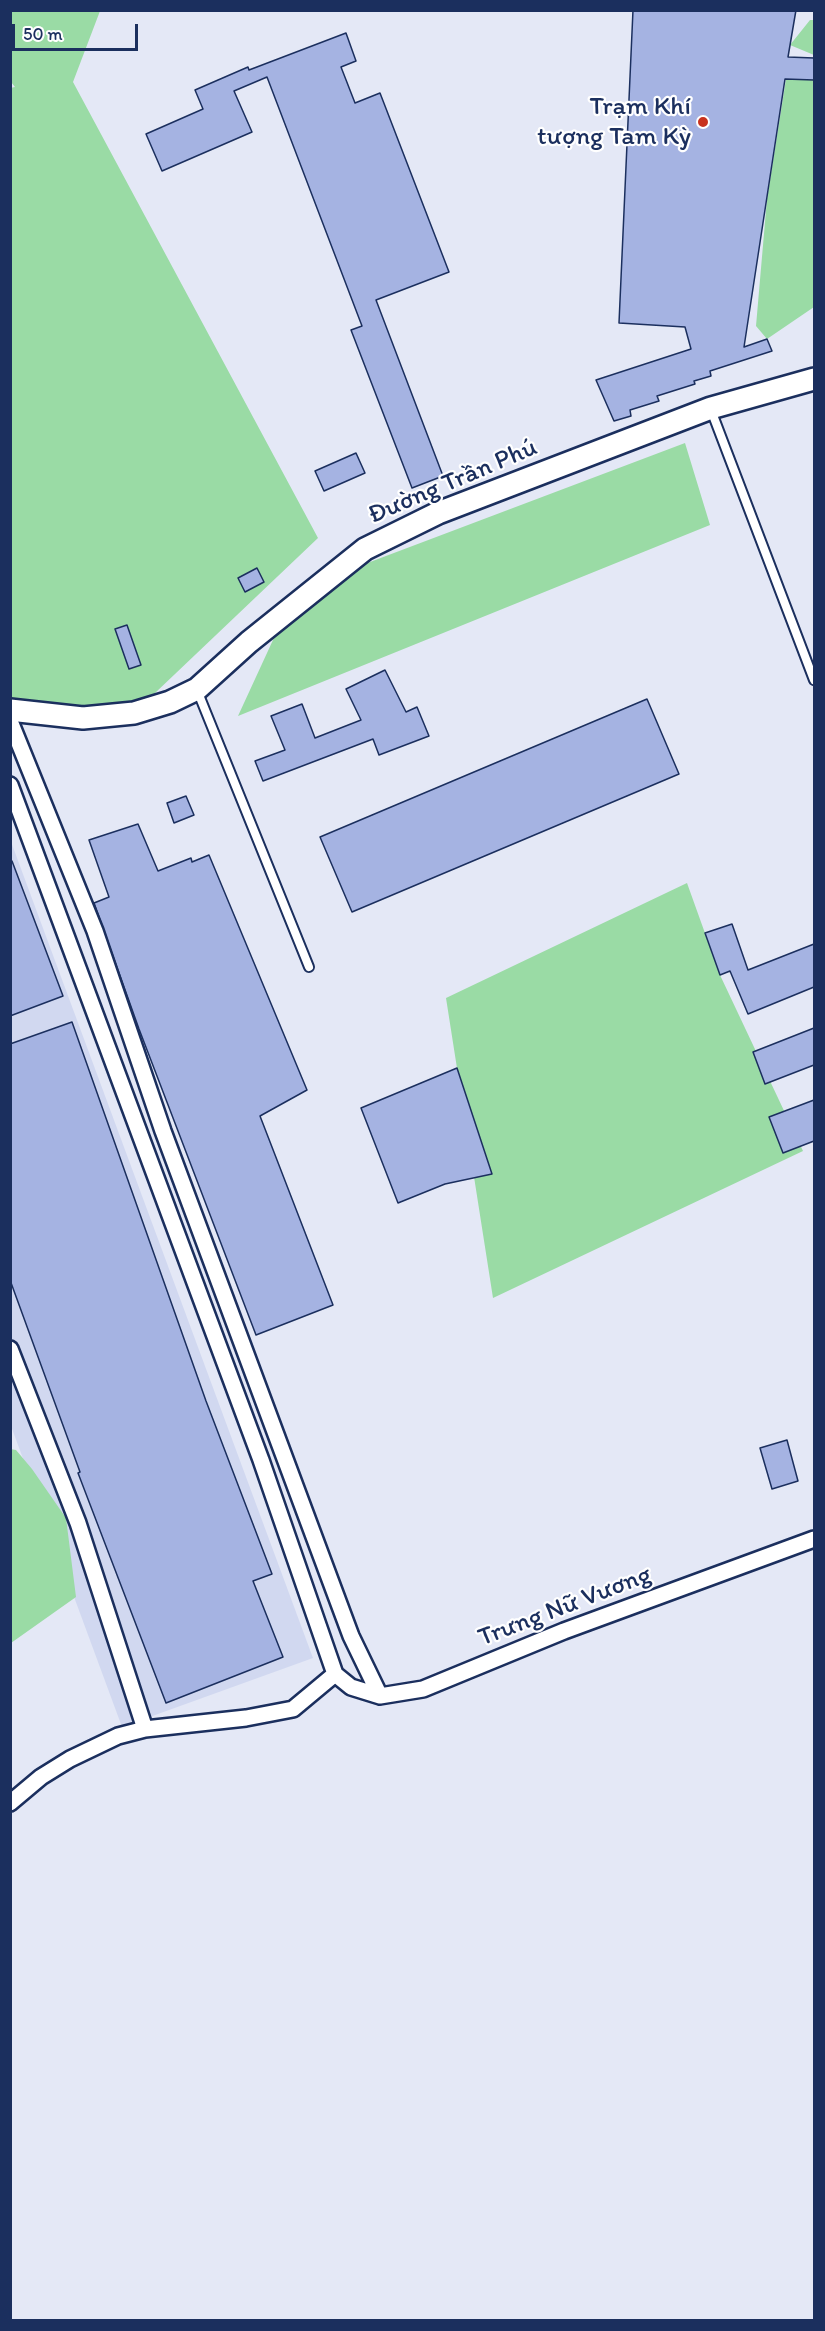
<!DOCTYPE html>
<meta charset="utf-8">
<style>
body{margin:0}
#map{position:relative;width:825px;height:2331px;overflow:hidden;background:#e4e8f6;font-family:Itim,sans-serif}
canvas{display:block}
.frame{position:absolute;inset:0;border:12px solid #1b2f5e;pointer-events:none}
.scale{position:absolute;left:12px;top:24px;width:126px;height:27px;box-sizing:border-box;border:3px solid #1b2f5e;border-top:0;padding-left:8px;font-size:18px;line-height:21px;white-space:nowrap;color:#1b2f5e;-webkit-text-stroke:4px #fff;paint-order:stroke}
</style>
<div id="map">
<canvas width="825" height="2331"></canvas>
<div class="frame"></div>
<div class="scale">50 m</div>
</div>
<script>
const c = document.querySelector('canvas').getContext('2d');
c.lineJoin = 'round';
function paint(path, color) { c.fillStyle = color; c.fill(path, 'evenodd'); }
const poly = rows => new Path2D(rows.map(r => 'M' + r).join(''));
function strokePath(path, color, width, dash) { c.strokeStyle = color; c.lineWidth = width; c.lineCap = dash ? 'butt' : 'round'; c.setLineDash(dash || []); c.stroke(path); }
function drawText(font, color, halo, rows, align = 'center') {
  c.font = font + ' Itim,sans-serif'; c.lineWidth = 4.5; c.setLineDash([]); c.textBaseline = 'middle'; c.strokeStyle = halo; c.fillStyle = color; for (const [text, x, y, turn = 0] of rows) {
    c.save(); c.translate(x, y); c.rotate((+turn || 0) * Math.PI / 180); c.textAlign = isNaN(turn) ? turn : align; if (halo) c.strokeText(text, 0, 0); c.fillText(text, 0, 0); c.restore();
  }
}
paint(poly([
 [10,839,313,1658,122,1727,11,1426]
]), '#d1d8f0');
paint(poly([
 [11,11,100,11,73,82,318,538,134,713,11,698,10,88,15,87,11,82],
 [810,20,814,20,814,55,790,45],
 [786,79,814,80,814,307,767,339,756,326,767,199],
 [685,443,710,525,238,716,296,590],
 [687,883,720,975,803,1151,493,1298,446,998],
 [10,1449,16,1450,32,1469,66,1518,76,1597,11,1643]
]), '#9adba5');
const building = poly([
 [633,10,796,10,788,57,814,58,814,80,785,79,744,347,767,339,772,351,710,371,711,376,694,381,695,384,657,396,659,401,630,410,631,416,614,421,596,380,691,349,685,327,619,323,633,10],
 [346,33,356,61,341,67,355,103,380,93,449,272,376,300,443,476,412,488,351,330,362,326,267,77,234,91,252,132,162,171,146,134,203,109,195,90,248,67,249,70,346,33],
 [356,453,365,473,324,491,315,471,356,453],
 [257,568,264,582,245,592,238,578,257,568],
 [127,625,141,665,129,669,115,629,127,625],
 [385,670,406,712,417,707,429,736,379,755,373,739,263,781,255,761,285,750,271,716,302,704,315,738,361,720,346,689,385,670],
 [647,699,679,774,352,912,320,837,647,699],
 [186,796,194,815,174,823,167,803,186,796],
 [138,824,158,871,191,858,192,862,209,855,307,1090,260,1116,333,1305,256,1335,139,1029,94,903,109,897,89,840,138,824],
 [12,861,63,996,10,1016,10,862,12,861],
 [732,924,748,970,814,944,814,987,748,1014,730,971,720,975,705,933,732,924],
 [72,1022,206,1401,272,1574,253,1581,283,1657,166,1703,78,1473,80,1472,10,1280,10,1044,72,1022],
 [814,1028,814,1065,765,1084,753,1052,814,1028],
 [457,1068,492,1174,445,1184,398,1203,361,1108,457,1068],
 [814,1100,814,1141,783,1153,769,1117,814,1100],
 [787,1440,798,1481,772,1489,760,1448,787,1440]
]);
paint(building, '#a5b3e2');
strokePath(building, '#1b2f5e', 1.5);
const service = poly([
 [711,410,814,680],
 [197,690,309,967]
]);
const minor = poly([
 [10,721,95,931,163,1131,351,1636,380,1696],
 [10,785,261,1460,335,1674],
 [10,1349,78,1523,145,1729],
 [335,1674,351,1687,380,1696,423,1689,564,1631,814,1539],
 [10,1803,41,1777,70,1759,118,1736,145,1729,246,1718,293,1709,335,1674]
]);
const secondary = poly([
 [10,710,83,718,134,713,170,702,197,689,249,642,365,549,438,513,711,408,814,379]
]);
strokePath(service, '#1b2f5e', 12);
strokePath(minor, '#1b2f5e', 20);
strokePath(secondary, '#1b2f5e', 26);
strokePath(service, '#fff', 8);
strokePath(minor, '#fff', 15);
strokePath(secondary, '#fff', 21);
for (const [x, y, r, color] of [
 [703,122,6,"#c8321e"]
]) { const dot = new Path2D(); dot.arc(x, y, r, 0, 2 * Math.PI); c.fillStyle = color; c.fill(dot); strokePath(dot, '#fff', 2); }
drawText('26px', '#1b2f5e', '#fff', [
 ["Trạm Khí",691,107],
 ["tượng Tam Kỳ",691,137]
], 'right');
drawText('26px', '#1b2f5e', '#fff', [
 ["Đường Trần Phú",453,482,-23],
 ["Trưng Nữ Vương",565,1607,-21]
]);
</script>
